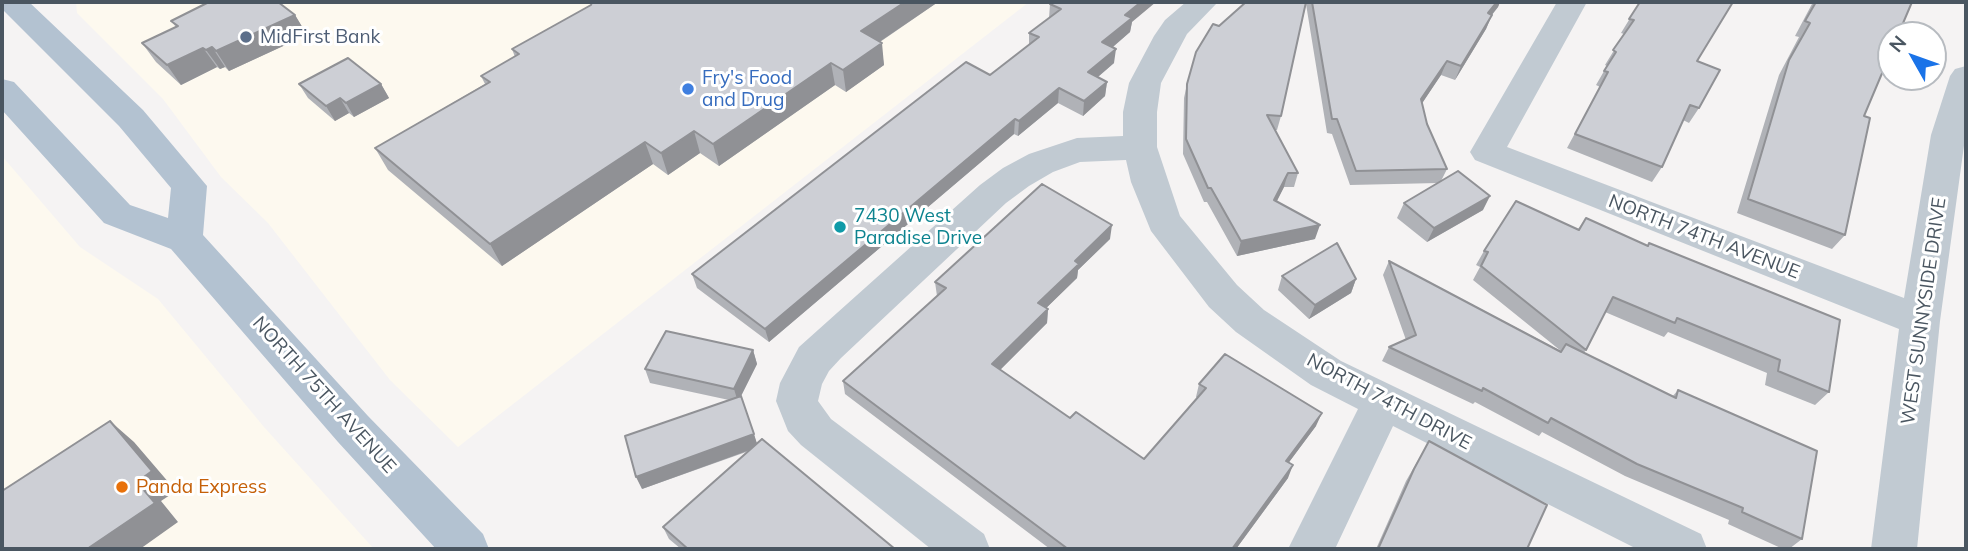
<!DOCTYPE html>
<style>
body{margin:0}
#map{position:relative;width:1968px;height:551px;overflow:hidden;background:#f5f3f3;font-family:Mulish,sans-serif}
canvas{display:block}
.frame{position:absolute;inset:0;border:4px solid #4a5661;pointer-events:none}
.north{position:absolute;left:1877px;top:21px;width:70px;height:70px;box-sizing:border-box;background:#fff;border:2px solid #b7bbc0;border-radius:50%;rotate:310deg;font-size:19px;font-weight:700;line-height:28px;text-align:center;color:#4a5661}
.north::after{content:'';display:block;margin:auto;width:24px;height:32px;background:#1a73e8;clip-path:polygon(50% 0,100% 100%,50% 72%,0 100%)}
</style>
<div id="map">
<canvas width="1968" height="551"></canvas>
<div class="frame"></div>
<div class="north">N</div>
</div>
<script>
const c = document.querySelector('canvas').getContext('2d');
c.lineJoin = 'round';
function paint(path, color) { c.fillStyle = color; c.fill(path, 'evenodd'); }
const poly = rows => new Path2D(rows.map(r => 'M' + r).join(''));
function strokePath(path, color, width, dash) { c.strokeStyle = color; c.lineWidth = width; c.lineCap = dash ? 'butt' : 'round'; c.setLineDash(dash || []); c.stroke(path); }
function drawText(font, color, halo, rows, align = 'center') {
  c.font = font + ' Mulish,sans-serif'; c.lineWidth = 6; c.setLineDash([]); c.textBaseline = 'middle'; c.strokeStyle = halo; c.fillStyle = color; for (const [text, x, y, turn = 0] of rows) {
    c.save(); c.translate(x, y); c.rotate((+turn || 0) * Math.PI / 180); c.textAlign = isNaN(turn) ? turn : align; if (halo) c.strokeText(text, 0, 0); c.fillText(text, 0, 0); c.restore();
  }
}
paint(poly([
 [76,2,1029,2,458,447,390,380,268,223,221,177,163,99,77,13],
 [2,156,80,247,158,299,264,427,374,549,2,549]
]), '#fdf9ef');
paint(poly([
 [1186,2,1218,2,1187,34,1161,83,1157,112,1157,147,1180,216,1237,285,1264,310,1341,361,1701,534,1707,549,1637,549,1393,426,1335,549,1288,549,1358,409,1311,385,1236,332,1209,307,1151,231,1131,182,1126,160,1080,162,1053,172,1029,186,1006,203,841,358,829,371,822,384,818,401,831,419,984,534,990,549,931,549,801,445,788,431,776,401,780,383,799,347,980,185,1003,168,1029,154,1077,138,1123,136,1123,112,1129,83,1154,36,1165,20,1186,2],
 [1557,2,1587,2,1507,147,1904,298,1931,135,1950,76,1955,69,1966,66,1966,131,1940,321,1917,549,1871,549,1899,329,1475,160,1470,152,1557,2]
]), '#c1cad2');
paint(poly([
 [2,2,29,2,143,110,207,186,203,235,368,416,483,534,489,549,436,549,338,442,171,249,104,223,2,110,2,79,14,82,130,205,168,218,171,188,119,126,2,9,2,2]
]), '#b3c2d1');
paint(poly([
 [592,2,938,2,880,42,884,65,846,92,835,85,719,166,700,153,668,175,653,164,502,266,388,170,375,148,485,84,481,76,515,57,512,49,591,5],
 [1246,2,1500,2,1498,7,1492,15,1486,29,1455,80,1441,75,1422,103,1427,124,1447,169,1441,181,1483,210,1427,242,1397,218,1404,203,1438,183,1350,185,1332,134,1327,133,1306,4,1281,116,1277,130,1275,130,1298,173,1294,187,1284,187,1276,202,1315,239,1237,256,1207,202,1204,202,1183,154,1184,98,1187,84,1219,26],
 [1640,2,1697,61,1699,108,1689,123,1683,120,1662,167,1652,182,1567,148,1600,87,1596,85,1607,66,1605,65,1624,34,1621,33],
 [1813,2,1912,2,1864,116,1845,235,1832,249,1737,213,1779,75,1799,37,1795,36],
 [1050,4,1132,22,1130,32,1113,47,1114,63,1098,77,1107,82,1105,96,1083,116,1058,103,1018,136,1014,134,769,342,697,288,692,274,990,75,1029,45,1029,33,1049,18],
 [295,15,307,35,229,71,225,67,220,69,217,67,181,85,156,62,142,43,176,27,171,21],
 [299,84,381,84,389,98,354,117,349,113,335,121,308,98],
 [1586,218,1648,246,1649,243,1829,392,1815,405,1765,385,1767,373,1668,332,1664,337,1605,312,1584,353,1672,397,1678,390,1802,539,1789,549,1783,549,1728,524,1729,520,1625,476,1542,432,1539,436,1475,402,1473,404,1382,361,1389,347,1406,340,1383,275,1389,261,1561,351,1473,280,1480,267,1476,265,1484,251,1578,229],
 [1110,239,1078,270,1077,278,1046,308,1048,309,1047,323,1000,370,1070,418,1144,459,1197,398,1196,397,1199,384,1316,426,1289,462,1288,478,1236,549,1050,549,845,394,843,381,937,296,935,282],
 [1282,276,1356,279,1351,293,1309,319,1278,290],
 [753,350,757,364,741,396,757,444,895,549,681,549,669,539,663,527,749,451,642,489,729,400,650,383,645,369],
 [1429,441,1527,549,1376,549,1406,481]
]), '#b0b2b7');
paint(poly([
 [905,2,938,2,863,53,861,31],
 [1141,2,1156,2,1132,22,1130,32,1101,57,1102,42,1125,15],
 [1497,2,1500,2,1498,7,1481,28,1488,13],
 [295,15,307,35,229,71,216,51],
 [1492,15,1486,29,1455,80,1461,66],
 [882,43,884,65,846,92,843,70],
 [212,47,225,67,220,69,206,50],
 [203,48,217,67,181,85,167,65],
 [1116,49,1114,63,1086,87,1088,72],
 [1447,61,1441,75,1415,114,1421,99],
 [831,63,835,85,719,166,713,144],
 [1107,82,1105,96,1083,116,1084,101],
 [381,84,389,98,354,117,346,103],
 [1059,88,1058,103,1018,136,1019,121],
 [340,98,349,113,335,121,326,106],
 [1015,119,1014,134,769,342,765,329],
 [694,131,700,153,668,175,661,153],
 [645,142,653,164,502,266,490,244],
 [1288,173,1284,187,1270,215,1274,200],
 [1490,196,1483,210,1427,242,1434,228],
 [1112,225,1110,239,1078,270,1077,278,1037,317,1038,303,1075,261],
 [1320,225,1315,239,1237,256,1241,241],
 [1356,279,1351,293,1309,319,1315,305],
 [1048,309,1047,323,992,378,992,364],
 [753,350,757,364,738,402,734,389],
 [1322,413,1316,426,1281,473,1286,461],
 [110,421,134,442,176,491,161,501,178,522,140,549,87,549],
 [754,434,758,447,642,489,636,477],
 [1293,465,1288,478,1236,549,1232,549]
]), '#909195');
const building = poly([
 [209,2,278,2,295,15,216,51,212,47,206,50,203,48,167,65,142,43,178,26,171,21,209,2],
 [592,2,905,2,861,31,882,43,843,70,831,63,713,144,694,131,661,153,645,142,490,244,375,148,490,82,481,76,519,54,512,49,591,5,592,2],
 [1052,2,1141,2,1125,15,1132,18,1102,42,1116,49,1088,72,1107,82,1084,101,1059,88,1019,121,1015,119,765,329,692,274,966,62,990,75,1039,37,1029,33,1061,9,1050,4,1052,2],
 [1246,2,1306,2,1281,116,1267,115,1298,173,1288,173,1274,200,1320,225,1241,241,1211,188,1208,188,1186,139,1187,84,1196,52,1213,24,1219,26,1246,2],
 [1312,2,1497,2,1488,13,1492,15,1461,66,1447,61,1421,99,1427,124,1447,169,1356,171,1337,119,1332,119,1312,2],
 [1640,2,1733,2,1697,61,1720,70,1699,108,1690,105,1662,167,1575,134,1608,72,1604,71,1616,52,1613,50,1634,20,1629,19,1640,2],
 [1816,2,1912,2,1898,35,1891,35,1891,52,1864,116,1870,118,1845,235,1748,199,1789,60,1810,23,1805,21,1816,2],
 [348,58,381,84,346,103,340,98,326,106,299,84,348,58],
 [1458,171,1490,196,1434,228,1404,203,1458,171],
 [1042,184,1112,225,1075,261,1079,264,1038,303,1048,309,992,364,1070,418,1076,412,1144,459,1206,388,1199,384,1225,354,1322,413,1286,461,1293,465,1232,549,1068,549,843,381,946,288,935,282,1042,184],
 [1516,201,1579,230,1586,218,1648,246,1649,243,1840,320,1829,392,1778,371,1780,360,1677,318,1675,323,1613,297,1586,350,1481,266,1488,252,1484,251,1516,201],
 [1337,243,1356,279,1315,305,1282,276,1337,243],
 [1389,261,1561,352,1566,344,1676,398,1678,390,1817,451,1802,539,1742,512,1743,508,1637,464,1551,418,1548,423,1483,388,1482,391,1389,347,1416,335,1389,261],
 [666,331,753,350,734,389,645,369,666,331],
 [741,396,754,434,636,477,625,436,741,396],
 [110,421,152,471,137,482,155,503,87,549,2,549,2,491,110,421],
 [762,439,895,549,688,549,663,527,762,439],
 [1429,441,1547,505,1527,549,1378,549,1414,469,1429,441]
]);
paint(building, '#cdcfd5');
strokePath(building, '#909195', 2);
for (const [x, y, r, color] of [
 [246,37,7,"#5c6f8a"],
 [688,89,7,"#3f7fe0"],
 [840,227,7,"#0f9aa8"],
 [122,487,7,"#e8710a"]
]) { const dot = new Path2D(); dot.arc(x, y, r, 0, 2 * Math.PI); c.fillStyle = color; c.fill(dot); strokePath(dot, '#fff', 2.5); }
drawText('19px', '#4e5e75', '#fff', [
 ["MidFirst Bank",260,37]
], 'left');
drawText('19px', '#366cbe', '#fff', [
 ["Fry's Food",702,78],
 ["and Drug",702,100]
], 'left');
drawText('19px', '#0d838f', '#fff', [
 ["7430 West",854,216],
 ["Paradise Drive",854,238]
], 'left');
drawText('19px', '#4a5661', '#fff', [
 ["NORTH 74TH AVENUE",1704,237,21],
 ["WEST SUNNYSIDE DRIVE",1924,311,-82],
 ["NORTH 75TH AVENUE",324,395,48],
 ["NORTH 74TH DRIVE",1389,402,28]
]);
drawText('19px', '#c56008', '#fff', [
 ["Panda Express",136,487]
], 'left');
</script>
